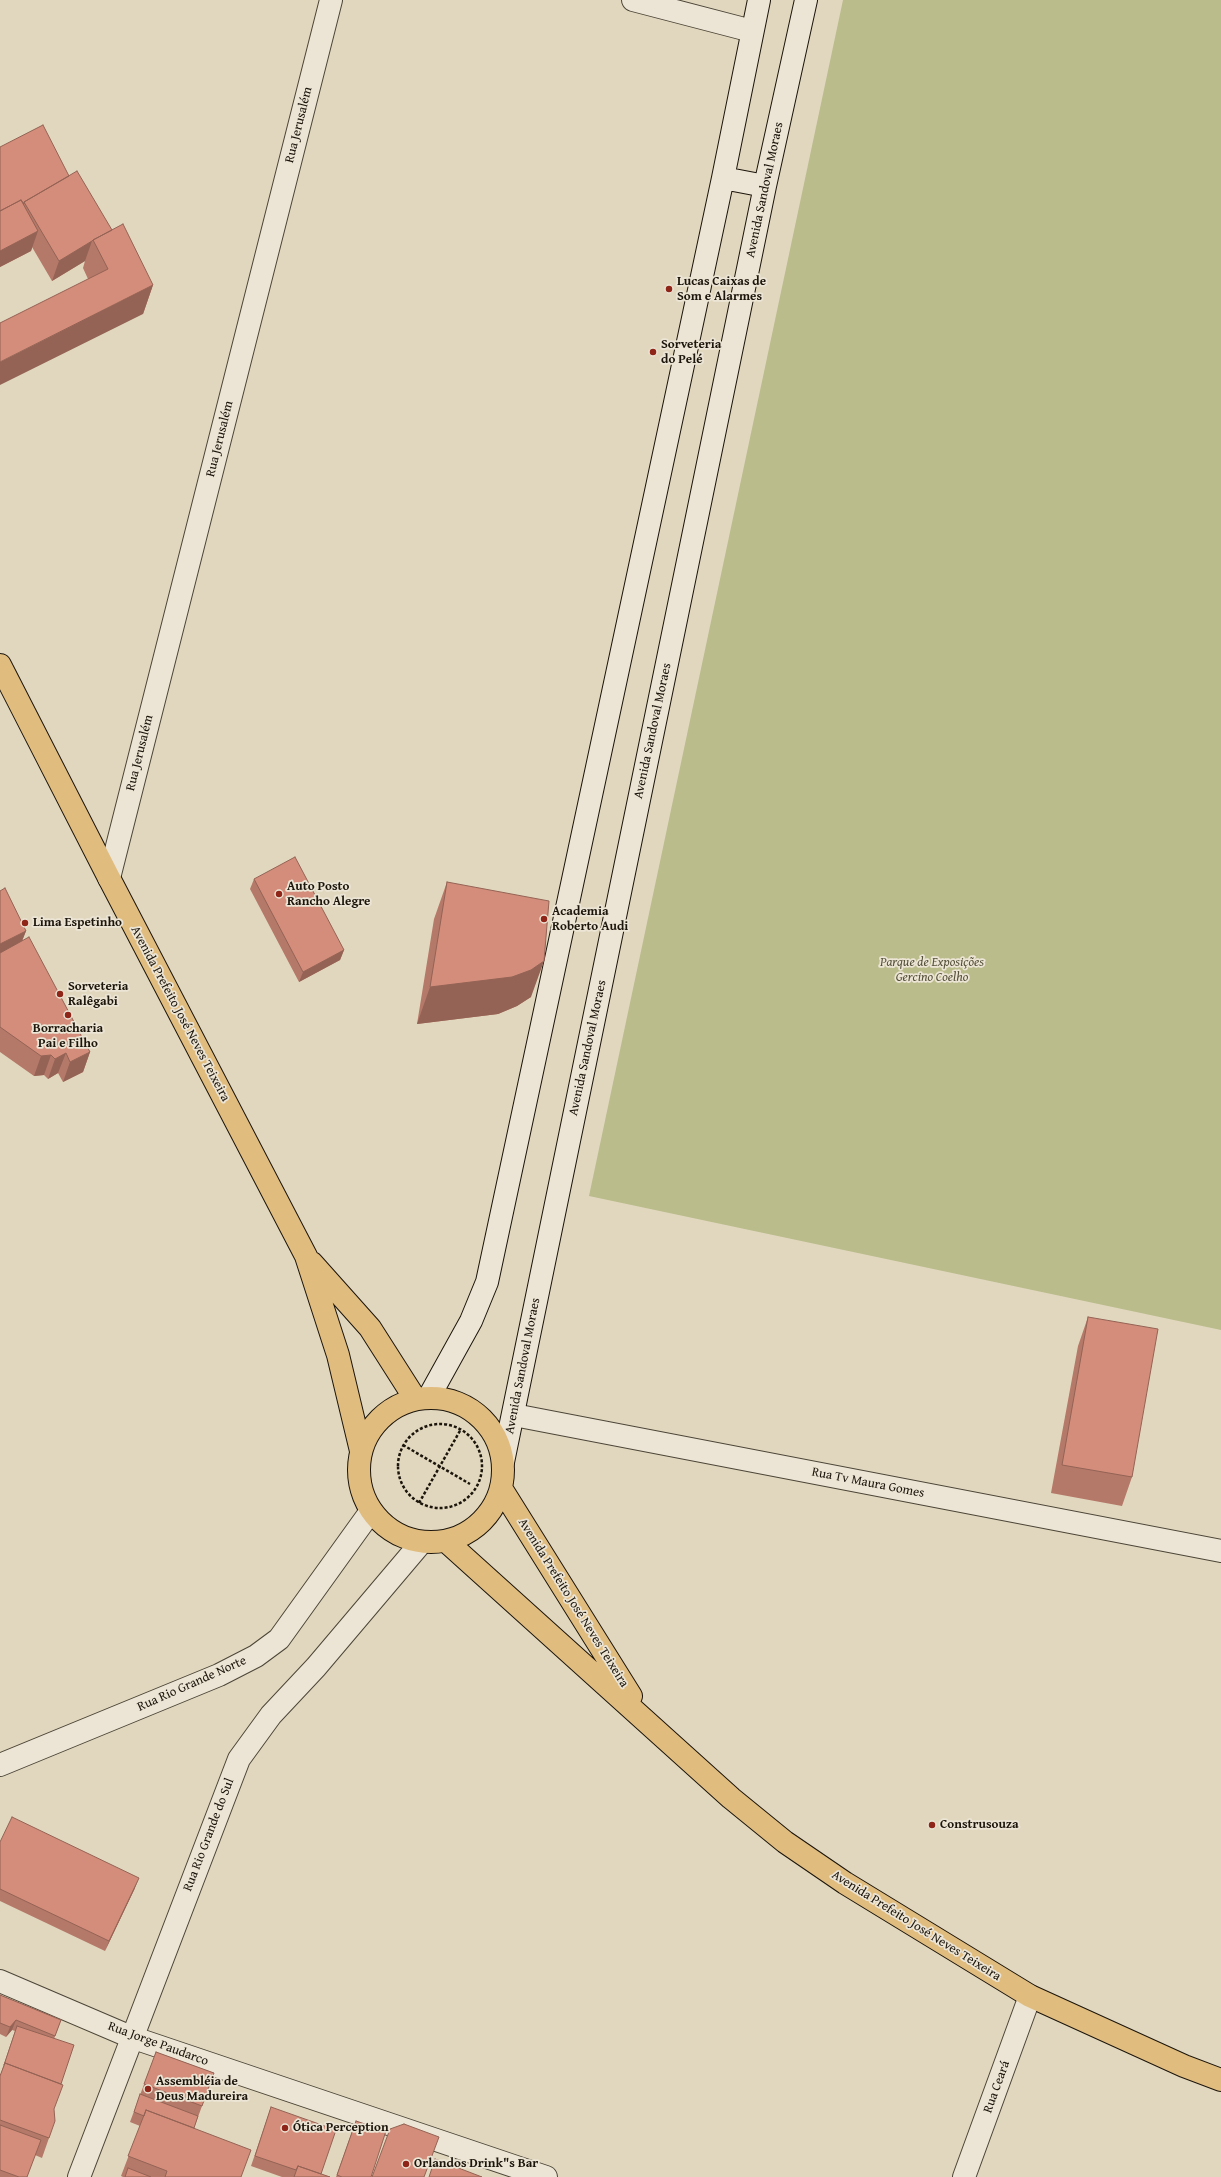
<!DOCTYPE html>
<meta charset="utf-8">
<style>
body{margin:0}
canvas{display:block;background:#e1d7be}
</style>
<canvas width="1221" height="2177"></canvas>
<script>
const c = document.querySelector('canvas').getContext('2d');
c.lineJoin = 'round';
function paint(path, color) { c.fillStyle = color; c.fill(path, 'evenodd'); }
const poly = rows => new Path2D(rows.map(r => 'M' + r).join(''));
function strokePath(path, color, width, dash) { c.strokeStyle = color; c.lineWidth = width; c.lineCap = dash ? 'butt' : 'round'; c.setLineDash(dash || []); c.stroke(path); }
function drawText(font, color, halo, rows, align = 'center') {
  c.font = font + ' "Gentium Book Plus",serif'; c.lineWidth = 3.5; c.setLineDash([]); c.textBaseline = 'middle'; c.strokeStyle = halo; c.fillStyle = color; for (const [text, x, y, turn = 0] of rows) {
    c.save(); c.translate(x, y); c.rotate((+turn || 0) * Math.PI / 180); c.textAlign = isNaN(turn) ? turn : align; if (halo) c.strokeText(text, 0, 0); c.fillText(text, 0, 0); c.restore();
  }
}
paint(poly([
 [843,0,1221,0,1221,1330,589,1196]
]), '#babc8c');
const minor = poly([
 [633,0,752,31],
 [109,878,331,0],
 [514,1415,1221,1551],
 [0,1765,219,1675,256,1656,279,1639,371,1511],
 [0,1981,131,2037,546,2177],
 [79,2177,239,1759,271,1715,316,1667,421,1543],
 [964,2177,1030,1996]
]);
const secondary = poly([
 [723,178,765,186],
 [430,1395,471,1321,487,1282,723,178,759,0],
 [503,1462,765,186,806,0]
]);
const primary = poly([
 [0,665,109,878,306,1256,338,1355,361,1451],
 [312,1263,370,1328,414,1397],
 '359 1470a72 72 0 1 1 144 0a72 72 0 1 1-144 0Z',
 [501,1488,631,1696],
 [446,1541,731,1798,785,1842,845,1883,1030,1996,1184,2066,1221,2080]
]);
strokePath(minor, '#4d4638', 24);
strokePath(secondary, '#1c150b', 24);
strokePath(primary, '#1c150b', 24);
strokePath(poly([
 '398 1466a42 42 0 1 1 84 0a42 42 0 1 1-84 0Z',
 [403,1445,470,1484],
 [419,1503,461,1429]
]), '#1c150b', 2.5, [3, 2]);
strokePath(minor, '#ece5d5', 22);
strokePath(secondary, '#ece5d5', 22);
strokePath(primary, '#e0bc7f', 22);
paint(poly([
 [0,147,69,176,112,230,153,285,143,314,88,279,83,268,85,261,52,281,32,247,31,251,0,267],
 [254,879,344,950,340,960,299,982,250,889],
 [447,882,531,997,517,1006,498,1014,417,1024,434,919],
 [0,891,26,931,22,941,90,1052,83,1072,63,1082,58,1073,48,1079,44,1075,34,1076,0,1052],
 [1088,1317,1132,1477,1122,1506,1051,1493,1078,1346],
 [0,1842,135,1888,105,1951,0,1901],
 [0,1995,61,2020,54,2039,61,2084,54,2109,49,2138,42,2158,35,2155,27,2177,0,2177,0,2076,15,2031,12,2030,6,2037,0,2034],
 [156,2052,214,2073,194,2128,241,2177,123,2177,121,2176,140,2126,130,2122],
 [271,2107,321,2174,330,2177,282,2177,251,2166],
 [356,2121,371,2177,336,2177,349,2140]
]), '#b57969');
paint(poly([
 [38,231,31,251,0,267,0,251],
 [92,241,85,261,52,281,59,261],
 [153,285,143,314,0,385,0,362],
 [26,931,18,951,0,960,0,944],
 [344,950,340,960,299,982,303,972],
 [544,961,531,997,517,1006,498,1014,417,1024,430,987],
 [90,1052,83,1072,63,1082,70,1062],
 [66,1053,58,1073,48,1079,55,1059],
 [51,1055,44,1075,34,1076,41,1056],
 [139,1878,135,1888,105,1951,109,1941],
 [16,2020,12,2030,6,2037,10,2027]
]), '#946355');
const building = poly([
 [43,125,69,176,24,202,24,204,21,200,0,211,0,147,43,125],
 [77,171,112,230,93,240,92,241,59,261,24,202,77,171],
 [21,200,38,231,0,251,0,211,21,200],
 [123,224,153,285,0,362,0,323,108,269,93,240,123,224],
 [295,857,344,950,303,972,254,879,295,857],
 [447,882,549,901,544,961,531,970,512,977,430,987,447,882],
 [5,888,26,931,0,944,0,891,5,888],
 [29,937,90,1052,70,1062,66,1053,55,1059,51,1055,41,1056,0,1027,0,953,29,937],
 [1088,1317,1158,1329,1132,1477,1062,1465,1088,1317],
 [12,1817,139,1878,109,1941,0,1889,0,1842,12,1817],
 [0,1995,61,2020,55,2036,16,2020,10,2027,0,2023,0,1995],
 [17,2026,74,2045,61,2084,5,2063,4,2065,17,2026],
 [156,2052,214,2073,202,2106,144,2084,156,2052],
 [5,2063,63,2085,54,2109,55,2121,49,2138,0,2120,0,2076,5,2063],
 [140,2094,198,2116,194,2128,146,2110,144,2116,134,2112,140,2094],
 [271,2107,336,2130,321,2174,298,2166,296,2170,255,2156,271,2107],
 [146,2110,251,2150,241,2177,165,2177,167,2171,128,2156,146,2110],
 [356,2121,386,2131,371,2177,342,2177,337,2175,356,2121],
 [404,2124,439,2137,424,2177,372,2177,390,2129,404,2124],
 [0,2125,41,2140,27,2177,19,2177,0,2170,0,2125],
 [435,2159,482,2177,429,2177,435,2159],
 [298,2166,330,2177,294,2177,298,2166],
 [128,2168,151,2177,125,2177,128,2168]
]);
paint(building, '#d38d7a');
strokePath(building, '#946355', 1);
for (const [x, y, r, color] of [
 [669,289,4,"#8f2418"],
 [653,352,4,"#8f2418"],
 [279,894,4,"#8f2418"],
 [544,919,4,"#8f2418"],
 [25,923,4,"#8f2418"],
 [60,994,4,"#8f2418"],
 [68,1015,4,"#8f2418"],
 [932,1825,4,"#8f2418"],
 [148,2089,4,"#8f2418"],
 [285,2128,4,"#8f2418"],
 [406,2164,4,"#8f2418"]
]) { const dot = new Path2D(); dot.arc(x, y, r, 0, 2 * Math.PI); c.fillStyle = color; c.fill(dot); strokePath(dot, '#ece5d5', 1.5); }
drawText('13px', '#1c150b', '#ece5d5', [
 ["Rua Jerusalém",299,125,-76],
 ["Avenida Sandoval Moraes",765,190,-78],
 ["Rua Jerusalém",220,439,-76],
 ["Avenida Sandoval Moraes",653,731,-78],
 ["Rua Jerusalém",140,753,-76],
 ["Avenida Prefeito José Neves Teixeira",180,1014,62],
 ["Avenida Sandoval Moraes",588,1048,-78],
 ["Avenida Sandoval Moraes",523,1366,-79],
 ["Rua Tv Maura Gomes",868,1483,11],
 ["Avenida Prefeito José Neves Teixeira",573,1603,58],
 ["Rua Rio Grande Norte",192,1684,-24],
 ["Rua Rio Grande do Sul",209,1835,-69],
 ["Avenida Prefeito José Neves Teixeira",916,1926,32],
 ["Rua Jorge Paudarco",158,2044,20],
 ["Rua Ceará",997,2087,-70]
]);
drawText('bold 13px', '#1c150b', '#ece5d5', [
 ["Lucas Caixas de",677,282],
 ["Som e Alarmes",677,297],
 ["Sorveteria",661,345],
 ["do Pelé",661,360],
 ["Auto Posto",287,887],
 ["Rancho Alegre",287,902],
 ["Academia",552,912],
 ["Roberto Audi",552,927],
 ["Lima Espetinho",33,923],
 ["Sorveteria",68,987],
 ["Ralêgabi",68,1002],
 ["Borracharia",68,1029,"center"],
 ["Pai e Filho",68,1044,"center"],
 ["Construsouza",940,1825],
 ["Assembléia de",156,2082],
 ["Deus Madureira",156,2097],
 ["Ótica Perception",293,2128],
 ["Orlandos Drink\"s Bar",414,2164]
], 'left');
drawText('italic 13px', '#534f38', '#ece5d5', [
 ["Parque de Exposições",932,963],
 ["Gercino Coelho",932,978]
]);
</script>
